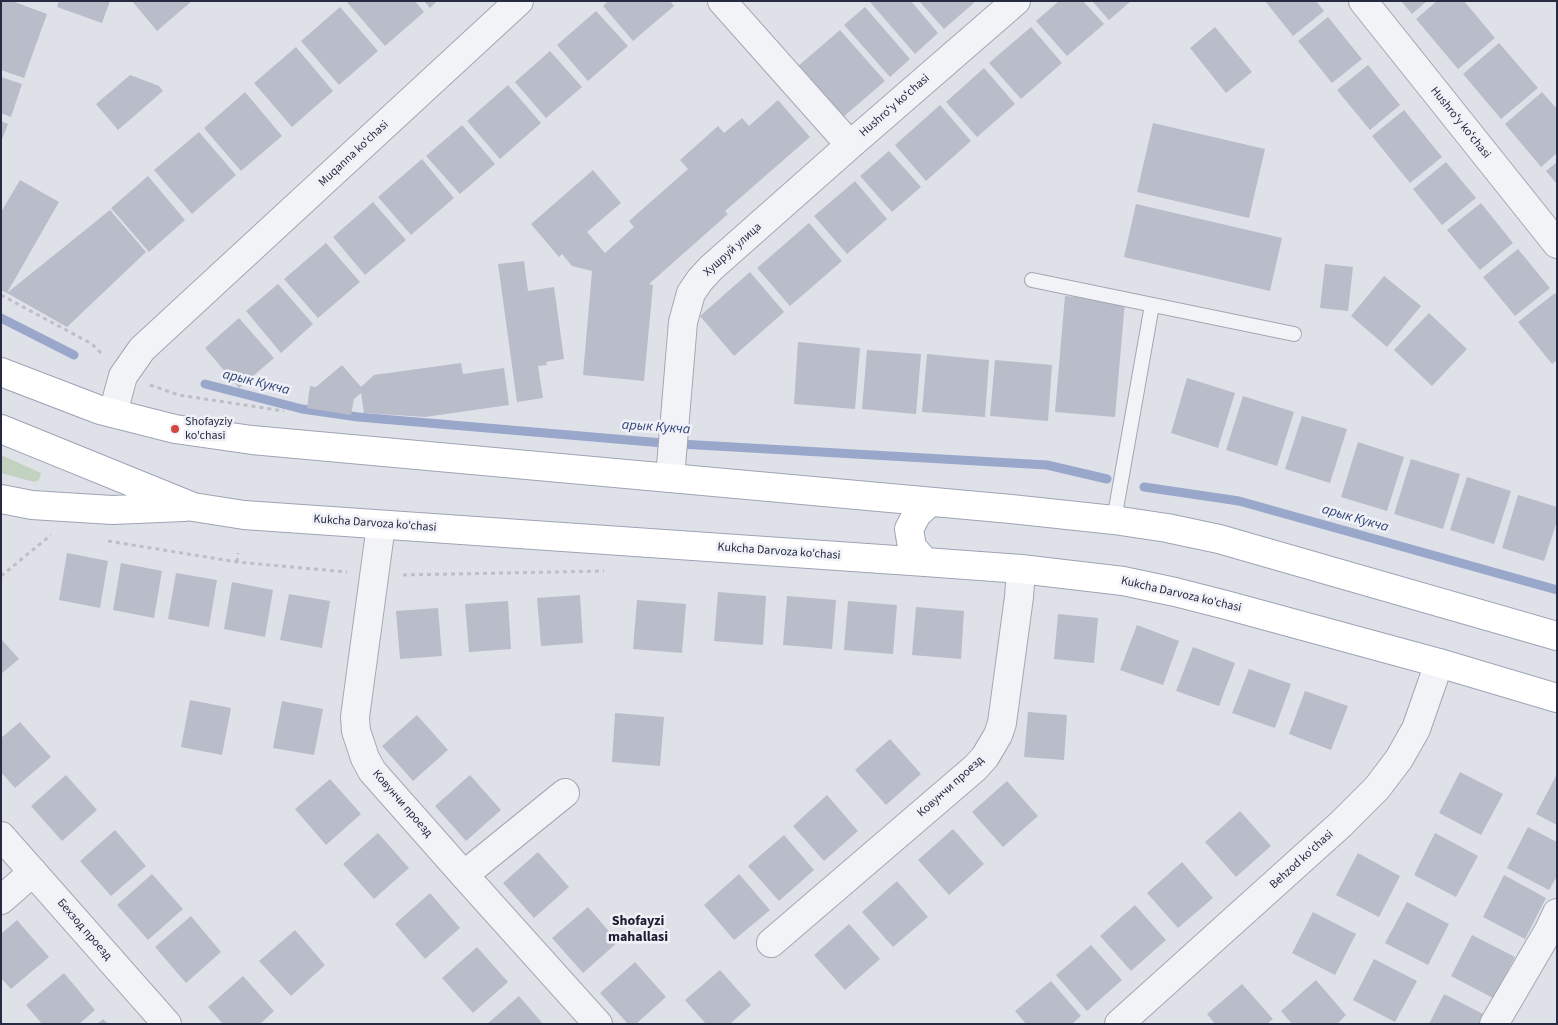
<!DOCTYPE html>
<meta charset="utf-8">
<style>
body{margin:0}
#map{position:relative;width:1558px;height:1025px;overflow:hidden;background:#dfe1e9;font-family:"Source Sans 3",sans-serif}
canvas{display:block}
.frame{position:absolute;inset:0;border:2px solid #272b41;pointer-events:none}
</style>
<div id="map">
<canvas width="1558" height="1025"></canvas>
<div class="frame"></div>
</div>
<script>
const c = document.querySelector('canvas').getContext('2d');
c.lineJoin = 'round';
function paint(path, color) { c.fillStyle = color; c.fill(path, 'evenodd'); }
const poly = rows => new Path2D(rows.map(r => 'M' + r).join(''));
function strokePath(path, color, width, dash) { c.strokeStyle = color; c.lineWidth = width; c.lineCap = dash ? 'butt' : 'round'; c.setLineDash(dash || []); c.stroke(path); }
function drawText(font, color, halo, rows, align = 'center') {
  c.font = font + ' "Source Sans 3",sans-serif'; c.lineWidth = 5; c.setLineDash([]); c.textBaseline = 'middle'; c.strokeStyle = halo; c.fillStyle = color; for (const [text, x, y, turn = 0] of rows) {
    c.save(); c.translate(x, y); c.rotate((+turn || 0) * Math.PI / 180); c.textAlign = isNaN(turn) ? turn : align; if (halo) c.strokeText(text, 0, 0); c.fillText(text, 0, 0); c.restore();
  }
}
paint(poly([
 [1,455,41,473,39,480,34,482,1,473]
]), '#c1d3c0');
strokePath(poly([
 [1,318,74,355],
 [205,384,302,409,358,417,663,443,1047,465,1107,479],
 [1144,487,1239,501,1557,590]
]), '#99a7cb', 9);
paint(poly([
 [1,1,12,1,47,14,24,78,1,70],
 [59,1,110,1,102,23,57,7],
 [132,1,192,1,157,31],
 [346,1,415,1,424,12,385,46],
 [424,1,437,1,430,8],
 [608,1,670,1,674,6,633,41,603,6],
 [871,1,911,1,938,33,915,54,870,2],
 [919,1,976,1,944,29],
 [1059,1,1083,1,1104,24,1067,56,1036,21],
 [1092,1,1131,1,1109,20],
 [1265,1,1316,1,1324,11,1293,36],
 [1401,1,1427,1,1412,14],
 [1437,1,1464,1,1495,38,1458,69,1416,19],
 [340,7,378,51,339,85,301,41],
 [865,7,910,59,890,77,844,25],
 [596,11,628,46,588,81,557,45],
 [1328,17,1362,59,1332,83,1298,41],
 [1031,27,1062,63,1021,99,989,63],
 [1215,27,1252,72,1226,93,1190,48],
 [840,30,885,81,842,118,797,67],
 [1499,43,1538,88,1501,119,1463,74],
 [296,47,333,91,292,127,254,83],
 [550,51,582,87,546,118,515,82],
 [1368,65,1400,105,1370,130,1337,90],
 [984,68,1015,104,977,137,946,102],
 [130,75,159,86,163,91,118,130,96,104],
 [1,77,22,84,11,117,1,113],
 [508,85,541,123,500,159,467,121],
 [245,92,282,136,241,171,204,128],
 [1542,92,1557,109,1557,153,1541,167,1505,124],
 [778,100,810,137,725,211,728,214,649,284,653,285,644,381,583,375,592,271,572,266,562,254,559,257,531,224,593,170,621,203,587,232,605,253,634,227,629,221,688,169,680,160,718,126,724,133,742,118,749,126],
 [940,105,971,141,926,181,895,145],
 [1404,110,1442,157,1410,183,1372,136],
 [1,121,8,124,1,142],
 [1153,123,1265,149,1249,218,1137,192],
 [462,125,495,164,460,194,426,156],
 [199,132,236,175,192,214,154,170],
 [889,151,921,187,892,212,860,176],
 [422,159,454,198,411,235,378,197],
 [1446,162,1476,198,1442,225,1413,189],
 [1557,162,1557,184,1546,171],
 [148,176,185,220,149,252,111,208],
 [20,180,59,202,7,293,1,290,1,212],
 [855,181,887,219,847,254,814,216],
 [373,202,406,240,365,275,333,237],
 [1481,203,1513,243,1480,270,1447,230],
 [1136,204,1282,238,1270,291,1124,257],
 [110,210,146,252,67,327,7,293],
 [809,223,842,261,790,306,757,268],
 [326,243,360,282,318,318,284,279],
 [1518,249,1550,288,1515,316,1483,277],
 [524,261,528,291,554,287,564,359,546,362,547,365,538,366,543,398,517,402,498,264],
 [1325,264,1353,267,1348,311,1320,308],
 [750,272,784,312,734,356,700,316],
 [1384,276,1421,306,1387,347,1351,316],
 [278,284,313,324,281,353,246,311],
 [1555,293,1557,296,1557,360,1552,364,1518,322],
 [1065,296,1125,301,1115,417,1055,412],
 [1429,313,1467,349,1432,386,1394,350],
 [239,318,274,358,239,388,205,348],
 [798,342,860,348,855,409,794,404],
 [867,350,921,354,916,414,862,409],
 [927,354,989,360,985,417,922,412],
 [995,360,1052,365,1048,421,990,416],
 [461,363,463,374,504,368,509,405,425,417,364,413,361,393,354,399,351,415,307,408,310,386,316,387,342,365,361,387,374,375],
 [1187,378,1235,393,1218,448,1171,433],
 [1243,396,1294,412,1277,466,1226,450],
 [1302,416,1347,429,1330,483,1285,469],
 [1358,442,1404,457,1387,511,1341,497],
 [1411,459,1460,474,1443,529,1394,514],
 [1467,477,1511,491,1494,544,1450,530],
 [1518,495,1557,507,1557,521,1544,561,1502,548],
 [67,553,108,561,100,608,59,600],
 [121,563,162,571,154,618,113,610],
 [176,573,217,580,209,627,168,619],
 [232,582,273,590,265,637,224,629],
 [718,592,766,596,763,645,714,641],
 [289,594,330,601,322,648,280,640],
 [580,595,583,643,541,646,537,598],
 [787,596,836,600,832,649,783,645],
 [637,600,686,604,682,653,633,649],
 [508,601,511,649,469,652,465,604],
 [848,601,897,605,893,654,844,650],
 [916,607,964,611,961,659,912,655],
 [438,608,442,656,400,659,396,611],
 [1058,614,1098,618,1094,663,1054,659],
 [1137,625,1179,641,1163,685,1120,670],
 [1,639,19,659,1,674],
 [1193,647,1235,663,1219,706,1176,691],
 [1249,669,1291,684,1275,728,1232,713],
 [1305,691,1348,706,1331,750,1289,734],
 [190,700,231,708,222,755,181,747],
 [282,701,323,709,314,755,273,748],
 [1028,712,1067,715,1064,760,1024,757],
 [615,713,664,717,660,766,612,762],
 [417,715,448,750,413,781,382,746],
 [20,722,51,757,15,788,1,772,1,738],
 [890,739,921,774,886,805,855,770],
 [1460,772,1503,794,1481,835,1439,813],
 [1557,774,1557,825,1536,814],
 [66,775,97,810,62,841,31,806],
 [470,775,501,810,466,841,435,806],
 [330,779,361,814,326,845,295,809],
 [1007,781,1038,816,1003,847,972,812],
 [827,795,858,831,824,861,793,826],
 [1240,811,1271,846,1236,877,1205,842],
 [1528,827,1557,842,1557,876,1549,890,1507,868],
 [953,829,984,864,949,895,918,860],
 [115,830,146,866,111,896,80,861],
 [378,833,409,868,374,899,343,864],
 [1435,833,1478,856,1456,897,1414,875],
 [784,835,814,870,779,901,748,866],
 [538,852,569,887,534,918,503,883],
 [1358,853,1400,876,1379,917,1336,895],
 [1182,862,1213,898,1178,928,1147,893],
 [152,874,183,909,148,940,117,905],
 [739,874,770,910,734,940,704,905],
 [1504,875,1546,898,1525,939,1483,917],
 [897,881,928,917,893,947,862,912],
 [430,893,460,928,425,959,395,924],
 [1407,902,1449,924,1428,965,1385,943],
 [1135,905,1166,940,1131,971,1100,936],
 [588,907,618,942,583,973,552,938],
 [1313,912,1356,934,1335,975,1292,953],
 [191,916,221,952,186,983,155,947],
 [17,920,49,957,11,989,1,978,1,934],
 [849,924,880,959,845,990,814,955],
 [295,930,325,965,291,996,259,961],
 [1472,935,1515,957,1493,998,1451,976],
 [1091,945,1122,980,1087,1011,1056,975],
 [477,947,508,982,473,1013,442,978],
 [1374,959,1417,981,1395,1022,1353,1000],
 [635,962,666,997,636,1024,628,1024,600,993],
 [720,970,751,1005,730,1024,706,1024,685,1000],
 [64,973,95,1010,79,1024,42,1024,26,1005],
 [243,976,274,1011,260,1024,223,1024,208,1007],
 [1316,980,1346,1015,1337,1024,1292,1024,1281,1011],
 [1051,981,1081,1016,1072,1024,1026,1024,1015,1011],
 [1242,984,1273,1019,1267,1024,1215,1024,1207,1014],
 [1444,994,1487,1016,1483,1024,1429,1024],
 [519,996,543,1024,487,1024],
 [103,1019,108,1024,97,1024]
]), '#b9bcc9');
const lane = poly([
 [1032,280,1294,334],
 [1114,520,1152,305]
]);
const street = poly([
 [722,1,850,145],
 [1363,1,1557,244],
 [113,413,123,376,142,349,519,1],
 [670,478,683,322,691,293,700,280,711,268,850,145,1016,1],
 [381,525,355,717,356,731,365,758,372,771,464,875,598,1024],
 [1,836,167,1024],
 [464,875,565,793],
 [1,900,33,872],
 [771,943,975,768,985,757,998,735,1002,723,1019,597,1021,569],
 [1119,1024,1341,824,1377,788,1399,759,1416,729,1439,663],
 [1494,1024,1549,930,1557,913]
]);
const primary = poly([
 [1,372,100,410,175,429,252,440,1011,509,1114,520,1167,528,1219,539,1557,636],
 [1,429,193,507,244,515,925,562,1021,569,1123,581,1175,592,1226,605,1439,663,1557,698],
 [1,499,32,505,112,510,184,507],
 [925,562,912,547,909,529,917,514,930,502]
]);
strokePath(lane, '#a4a7b3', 16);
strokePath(street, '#a4a7b3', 30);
strokePath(primary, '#9ea3b5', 30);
strokePath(poly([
 [1,295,92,344,102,354],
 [150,385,179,395,284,411],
 [108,541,237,562,347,572],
 [237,562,238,553],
 [403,575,604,571],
 [1,576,51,535]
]), '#bdbfc8', 3, [4, 4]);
strokePath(lane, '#f2f3f7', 14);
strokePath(street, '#f2f3f7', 28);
strokePath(primary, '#fff', 28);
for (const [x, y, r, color] of [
 [175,429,5,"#d4463e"]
]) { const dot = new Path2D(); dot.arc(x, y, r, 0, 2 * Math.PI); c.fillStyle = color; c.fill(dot); strokePath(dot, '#eff1f7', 2); }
drawText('12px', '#272b41', '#eff1f7', [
 ["Hushroʻy koʻchasi",895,106,-41],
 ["Hushroʻy koʻchasi",1460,123,51],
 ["Muqanna koʻchasi",354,154,-43],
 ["Хушруй улица",733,250,-42],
 ["Kukcha Darvoza ko'chasi",375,524,4],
 ["Kukcha Darvoza ko'chasi",779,552,4],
 ["Kukcha Darvoza ko'chasi",1181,595,13],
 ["Ковунчи проезд",951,787,-42],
 ["Ковунчи проезд",402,804,49],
 ["Behzod ko‘chasi",1302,860,-42],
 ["Бехзод проезд",84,930,49]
]);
drawText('12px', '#272b41', '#eff1f7', [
 ["Shofayziy",185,422],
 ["ko'chasi",185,436]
], 'left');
drawText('italic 14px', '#304177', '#eff1f7', [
 ["арык Кукча",256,383,14],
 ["арык Кукча",656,428,4],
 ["арык Кукча",1355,519,16]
]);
drawText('bold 14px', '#1a1d32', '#eff1f7', [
 ["Shofayzi",638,922],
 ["mahallasi",638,938]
]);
</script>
